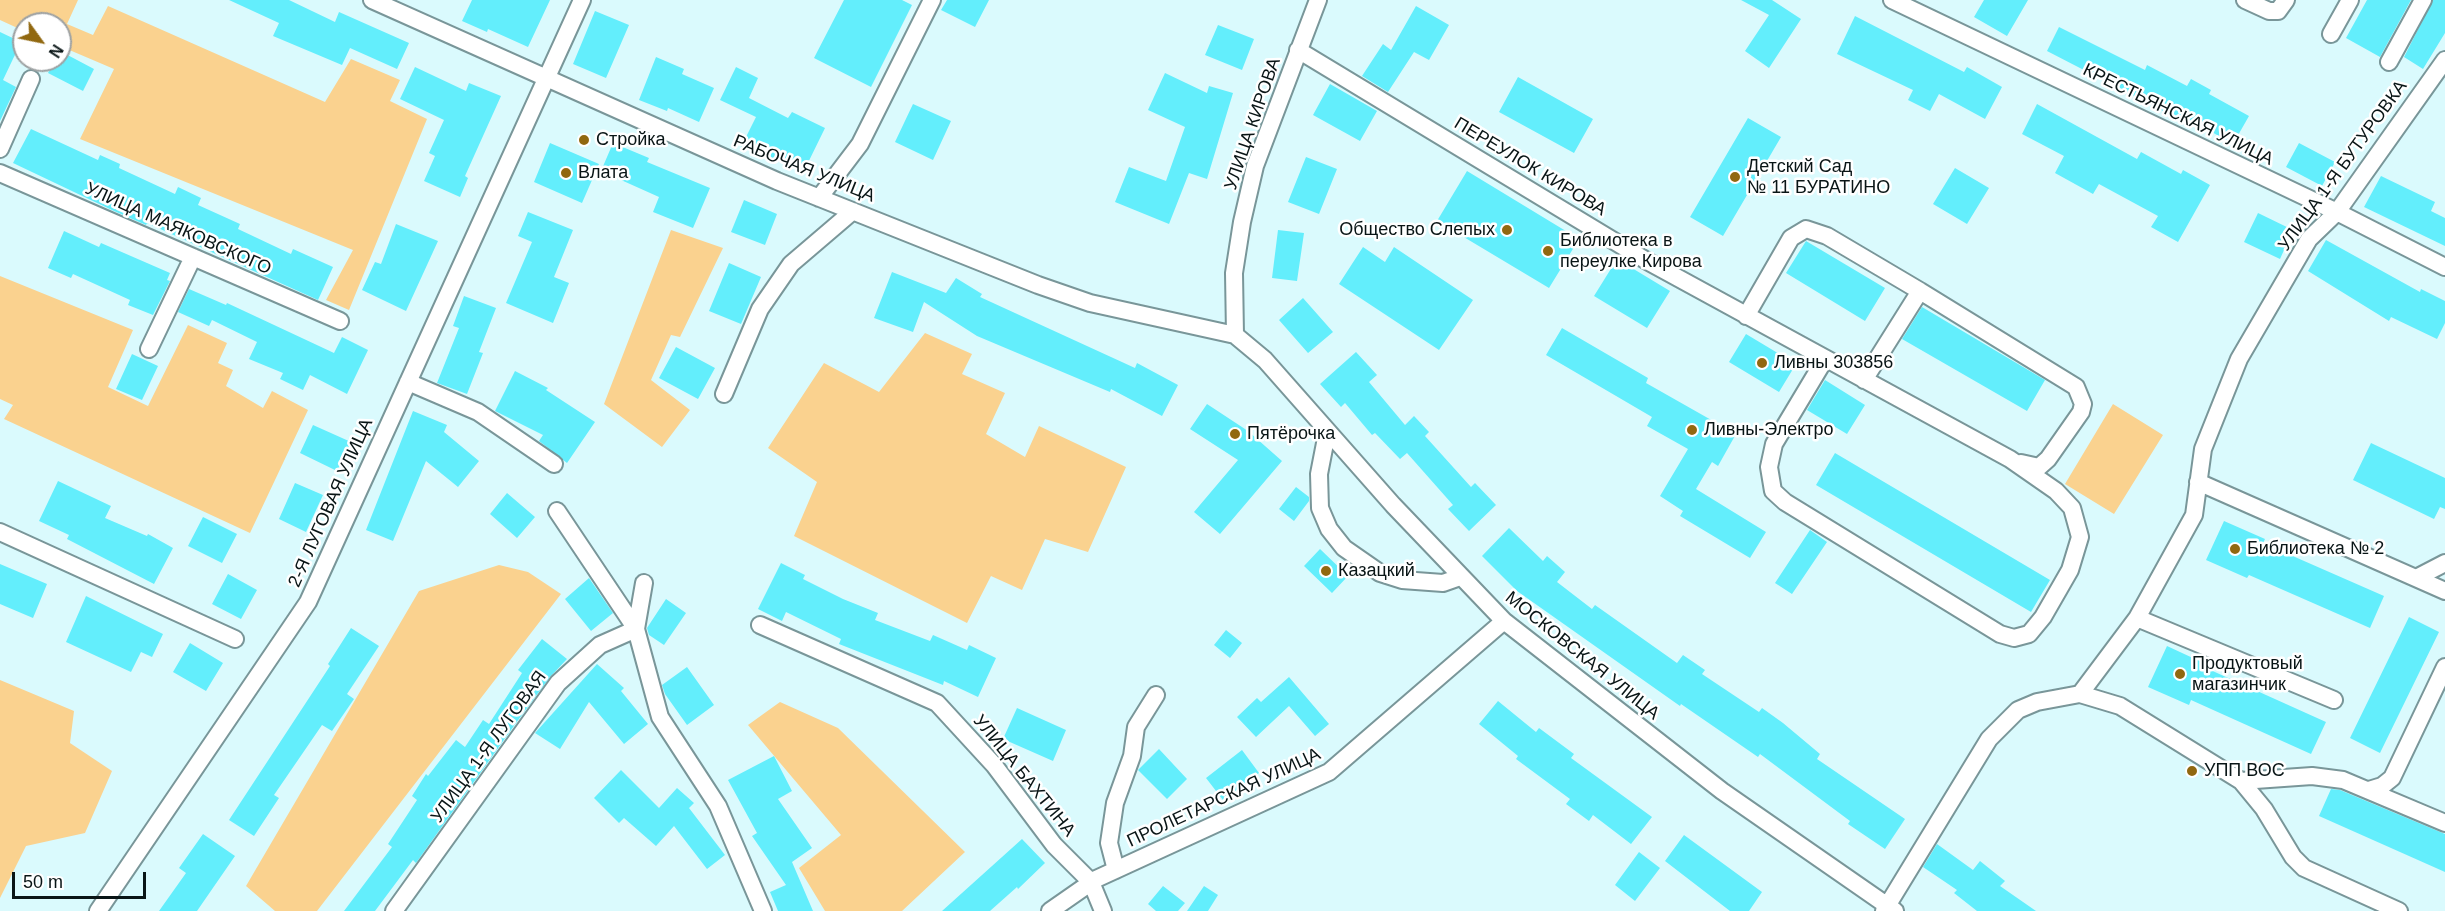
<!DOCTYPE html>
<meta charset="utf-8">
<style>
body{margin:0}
#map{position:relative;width:2445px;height:911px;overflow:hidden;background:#dafafd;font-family:Arial,sans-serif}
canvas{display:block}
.north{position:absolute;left:12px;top:12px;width:60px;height:60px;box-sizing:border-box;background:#fff;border:2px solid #9da1a2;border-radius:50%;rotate:123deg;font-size:16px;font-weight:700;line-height:24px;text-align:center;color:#091516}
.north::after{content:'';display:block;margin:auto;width:21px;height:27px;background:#916810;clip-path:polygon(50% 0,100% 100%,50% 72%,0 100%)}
.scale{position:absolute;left:12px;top:872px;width:134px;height:27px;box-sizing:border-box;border:3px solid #091516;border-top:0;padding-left:8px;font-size:18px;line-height:21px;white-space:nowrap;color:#091516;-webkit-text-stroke:4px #fff;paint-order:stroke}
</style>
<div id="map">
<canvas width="2445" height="911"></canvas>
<div class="north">N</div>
<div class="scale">50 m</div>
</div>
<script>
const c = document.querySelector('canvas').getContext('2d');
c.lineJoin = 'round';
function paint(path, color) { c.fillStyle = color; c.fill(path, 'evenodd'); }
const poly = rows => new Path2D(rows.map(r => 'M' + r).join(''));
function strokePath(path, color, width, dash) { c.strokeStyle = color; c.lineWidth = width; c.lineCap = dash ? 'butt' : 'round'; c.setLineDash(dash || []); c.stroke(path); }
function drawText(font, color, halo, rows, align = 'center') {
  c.font = font + ' Arial,sans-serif'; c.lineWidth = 5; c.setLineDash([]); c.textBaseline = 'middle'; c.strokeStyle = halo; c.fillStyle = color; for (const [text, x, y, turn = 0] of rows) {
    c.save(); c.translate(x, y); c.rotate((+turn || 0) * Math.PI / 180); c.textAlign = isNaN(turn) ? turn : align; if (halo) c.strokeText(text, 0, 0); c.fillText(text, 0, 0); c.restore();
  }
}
paint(poly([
 [0,0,78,0,67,24,93,35,108,6,325,102,351,59,400,80,390,101,427,119,349,310,326,300,353,250,80,139,114,69,60,46,60,24,24,24,24,31,0,20],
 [671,230,723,248,680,337,671,335,651,380,690,410,662,447,604,404],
 [0,276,133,330,108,387,148,406,188,325,227,343,218,363,233,370,226,386,263,408,272,391,308,410,250,533,4,419,13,405,0,399],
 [925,333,972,354,962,374,1005,393,986,434,1025,457,1039,426,1126,467,1088,552,1045,539,1022,590,991,576,967,623,794,536,817,482,768,448,824,363,879,392],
 [2113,404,2163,435,2114,514,2065,484],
 [499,565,528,572,561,594,317,911,275,911,246,886,419,591],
 [0,680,74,711,70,743,112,771,85,833,26,846,0,898],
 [780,702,838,728,965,852,902,911,825,911,799,868,841,835,748,725]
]), '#fad28f');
paint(poly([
 [229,0,289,0,335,22,339,12,409,43,397,69,350,48,342,65,273,36,279,23],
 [472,0,550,0,528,47,488,29,487,32,462,21],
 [844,0,902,0,912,5,871,87,814,58],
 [947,0,989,0,975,27,941,10],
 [1741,0,1772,0,1801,19,1769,68,1745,51,1769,15],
 [1984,0,2028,0,2007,36,1974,17],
 [2367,0,2411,0,2380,57,2346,38],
 [2433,0,2445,0,2445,33,2423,69,2404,57],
 [1416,6,1449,25,1429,60,1414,52,1388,92,1362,76,1383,44,1391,50],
 [595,11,629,25,606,78,573,64],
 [1855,16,1964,72,1967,67,2002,87,1985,119,1939,94,1930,111,1908,100,1913,90,1837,54],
 [1218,25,1254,39,1242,70,1205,55],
 [2059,27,2145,70,2147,65,2187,86,2191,79,2211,90,2209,94,2249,116,2233,144,2194,122,2191,127,2171,115,2047,51],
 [0,32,21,42,3,80,16,87,0,121],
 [60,51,94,69,83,91,48,73,55,60,60,60],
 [656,57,684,69,682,74,714,88,699,122,668,108,667,111,639,100],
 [415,67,466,91,469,83,501,96,465,176,468,178,460,197,424,181,435,156,429,153,444,120,400,99],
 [736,67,758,78,749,98,788,118,792,112,825,128,803,173,761,153,760,156,741,147,756,117,720,100],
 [1165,73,1207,93,1209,86,1233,93,1207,179,1189,173,1169,224,1115,202,1129,167,1166,181,1185,127,1148,110],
 [1518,77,1593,119,1574,153,1499,112],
 [1330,84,1377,111,1360,141,1313,115],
 [913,104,951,121,933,160,895,142],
 [2037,104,2137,159,2141,152,2181,174,2183,170,2210,185,2178,242,2151,227,2158,216,2099,184,2093,194,2055,173,2064,156,2022,134],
 [1748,118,1781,137,1723,236,1690,217],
 [31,129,98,160,100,155,120,164,119,168,175,194,178,187,201,198,198,205,240,224,238,229,291,254,293,249,333,267,318,300,147,223,146,225,114,211,13,163],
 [550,143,599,164,582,203,534,182],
 [613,143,649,158,647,162,710,188,693,228,653,212,659,197,601,171],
 [2299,143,2335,162,2322,186,2286,167],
 [1306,157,1337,169,1319,214,1288,202],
 [1955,168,1989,188,1967,224,1933,204],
 [1467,171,1579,239,1549,288,1437,221],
 [2381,176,2435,202,2431,211,2445,218,2445,246,2364,207],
 [744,200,777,214,765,245,731,232],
 [528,212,573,230,554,277,569,283,553,323,506,303,532,242,518,236],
 [2258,213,2293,230,2280,259,2244,242],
 [396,224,438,241,406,311,362,290,375,262,381,264],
 [1278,230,1304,233,1297,281,1272,278],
 [64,231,99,247,101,243,170,273,167,280,170,281,153,315,128,305,130,300,73,274,71,278,48,268],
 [2326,240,2420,292,2421,289,2445,301,2445,323,2437,339,2391,317,2389,321,2308,271],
 [1806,241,1885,288,1865,321,1786,273],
 [1363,247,1385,262,1394,247,1473,300,1439,350,1339,284],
 [1617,259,1670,291,1647,328,1594,296],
 [729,263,761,277,741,324,709,311],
 [892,272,946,293,956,278,982,294,980,297,1135,368,1137,363,1178,385,1162,416,1111,389,1110,392,977,336,924,302,913,332,874,318],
 [189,289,226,305,227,303,334,353,342,337,368,350,347,394,310,375,303,390,280,379,283,373,249,359,257,342,212,320,209,326,178,312],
 [464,296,496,308,479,352,483,353,467,394,437,383,459,328,453,326],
 [1303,298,1333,332,1308,353,1279,320],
 [1922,307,2045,380,2027,411,1902,339],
 [1562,328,1648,378,1646,383,1736,434,1718,466,1712,462,1696,489,1766,532,1750,558,1680,516,1683,511,1660,496,1688,449,1647,426,1652,417,1546,355],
 [1746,334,1796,364,1779,392,1729,362],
 [676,347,715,368,698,399,659,378],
 [1356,352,1377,375,1369,382,1405,425,1414,416,1429,432,1425,436,1471,487,1475,483,1496,505,1469,531,1448,509,1453,505,1407,453,1400,459,1375,433,1372,435,1345,403,1341,407,1320,384],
 [132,354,158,366,142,400,116,389],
 [515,371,548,388,546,390,595,422,567,463,539,441,543,435,495,411],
 [1825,380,1865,405,1847,434,1807,410],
 [1207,404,1248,431,1282,461,1220,534,1194,512,1238,460,1190,429],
 [413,411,447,425,444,432,479,461,458,487,426,461,393,541,366,530],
 [313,425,351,442,337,471,300,453],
 [2371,443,2445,478,2445,509,2440,507,2434,519,2353,480],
 [1835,453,2050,580,2031,612,1816,485],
 [58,481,111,506,105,518,147,536,148,534,173,548,154,584,67,539,69,535,39,521],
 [295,483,323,495,306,532,279,519],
 [1296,487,1309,497,1309,501,1294,521,1279,509],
 [507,493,535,517,517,538,490,514],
 [203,517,237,534,222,563,188,546],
 [2224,521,2265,539,2263,543,2384,596,2370,628,2249,575,2247,578,2206,560],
 [1509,528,1543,561,1547,556,1565,572,1557,582,1592,609,1595,605,1677,663,1683,655,1705,670,1702,674,1759,712,1762,708,1783,723,1820,754,1817,759,1905,819,1885,849,1848,824,1850,821,1760,754,1758,757,1681,704,1680,706,1517,591,1482,556],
 [1810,530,1827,542,1792,594,1775,583],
 [1320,549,1348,576,1332,593,1304,566],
 [781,563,805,575,803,579,843,599,878,613,875,620,930,641,933,635,967,650,969,645,996,658,978,697,944,681,943,685,839,644,841,639,786,612,782,621,758,609],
 [0,564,47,584,33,618,0,604],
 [228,574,257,590,241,619,212,604],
 [589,578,613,613,591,631,565,599],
 [86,596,163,634,152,657,141,652,131,672,66,642],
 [666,599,686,613,664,645,649,635,647,628],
 [2409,617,2439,632,2380,753,2350,738],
 [351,628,379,646,347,694,354,699,332,731,322,725,274,795,279,798,254,836,229,820,330,666,328,664],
 [1226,630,1242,643,1230,658,1214,645],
 [542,639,567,659,550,677,516,723,416,863,413,860,375,911,344,911,392,847,388,844,417,800,412,796,426,774,428,776,456,740,465,747,483,720,489,724,522,673,518,670],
 [190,643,223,663,206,691,173,672],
 [2167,646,2208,665,2206,668,2326,722,2311,754,2191,700,2189,705,2148,687],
 [597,664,624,688,621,691,648,724,624,744,589,702,560,749,535,733],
 [687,667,714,705,687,725,665,694,662,685],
 [1289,677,1329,724,1315,736,1289,706,1256,737,1237,717,1257,698,1261,702],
 [1498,701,1536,732,1539,728,1574,754,1571,758,1652,817,1631,844,1593,815,1589,821,1566,804,1570,799,1516,759,1518,756,1479,724],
 [1017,708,1066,730,1053,761,1003,739],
 [1159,749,1187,779,1167,799,1138,770],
 [1242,750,1259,773,1223,800,1206,778],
 [774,756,792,791,778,799,812,848,792,862,813,911,778,911,770,892,786,885,752,836,757,833,728,780],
 [621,770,659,808,677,788,694,803,689,808,725,855,707,869,674,826,656,846,624,818,619,823,594,798],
 [2331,789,2340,790,2445,834,2445,872,2319,816],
 [203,834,235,856,197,911,159,911,186,873,179,868],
 [1684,835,1762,892,1749,911,1730,911,1665,861],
 [1022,839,1045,863,1018,889,1017,887,990,911,942,911],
 [1937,844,1973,870,1980,861,2005,881,2000,886,2036,911,1977,911,1954,893,1957,890,1923,867],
 [1639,852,1660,868,1635,901,1615,885],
 [1163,886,1185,903,1178,911,1156,911,1148,904],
 [1204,886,1218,895,1208,911,1187,911]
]), '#63eefc');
const minor = poly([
 [372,0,777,181,1038,285,1090,303,1235,335,1265,360,1393,505,1504,621,1722,791,1895,911],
 [1892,0,2337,212,2445,267],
 [2245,0,2269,11,2278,11,2286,0],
 [2331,34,2350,0],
 [1298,50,1647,261,2010,459,2056,491,2072,508,2080,537,2070,570,2043,617,2029,634,2014,638,2000,634,1785,502,1773,491,1769,467,1774,444,1825,359],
 [2389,62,2423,0],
 [0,149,31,79],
 [0,173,340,321],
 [819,198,860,144,932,0],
 [1920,291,2076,387,2083,404,2081,412,2048,459,2039,467,2021,463],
 [1746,316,1791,238,1806,229,1827,236,1920,291,1864,380],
 [1235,335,1234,273,1242,222,1255,166,1318,0],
 [149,349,193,257],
 [408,382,478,412,554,464],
 [724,394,760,309,791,264,853,211],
 [1327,433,1319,474,1320,508,1329,529,1344,548,1380,573,1402,580,1443,583,1460,577],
 [2198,482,2445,591],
 [557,511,636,629,660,717,718,806,763,911],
 [0,532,235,639],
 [2418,577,2445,563],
 [2137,618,2334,700],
 [760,625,937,703,994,765,1054,845,1091,882,1103,911],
 [636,629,644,583],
 [2080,694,2120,706,2241,781,2264,809,2293,857,2304,868,2399,911],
 [2241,781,2312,776,2343,780,2445,823],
 [2369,790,2382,786,2392,778,2445,667],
 [1116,870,1109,843,1115,803,1132,756,1136,727,1156,695],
 [98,911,308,602,582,0],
 [394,911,558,683,600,645,636,629],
 [1050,911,1096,879,1329,772,1504,621],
 [1884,911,1989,739,2018,710,2037,702,2080,694,2137,618,2194,515,2203,449,2239,359,2309,239,2337,212,2445,60]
]);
strokePath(minor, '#799699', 20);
strokePath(minor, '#fff', 16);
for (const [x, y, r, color] of [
 [584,140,6,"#916810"],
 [566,173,6,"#916810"],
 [1735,177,6,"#916810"],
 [1507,230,6,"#916810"],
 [1548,251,6,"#916810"],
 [1762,363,6,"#916810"],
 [1692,430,6,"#916810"],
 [1235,434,6,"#916810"],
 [2235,549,6,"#916810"],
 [1326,571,6,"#916810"],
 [2180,674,6,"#916810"],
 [2192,771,6,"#916810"]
]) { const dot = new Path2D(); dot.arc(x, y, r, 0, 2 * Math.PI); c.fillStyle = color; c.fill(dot); strokePath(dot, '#fff', 2); }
drawText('18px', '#091516', '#fff', [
 ["КРЕСТЬЯНСКАЯ УЛИЦА",2178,115,26],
 ["УЛИЦА КИРОВА",1253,124,-71],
 ["УЛИЦА 1-Я БУТУРОВКА",2343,166,-54],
 ["ПЕРЕУЛОК КИРОВА",1530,167,31],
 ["РАБОЧАЯ УЛИЦА",804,169,22],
 ["УЛИЦА МАЯКОВСКОГО",178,229,24],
 ["2-Я ЛУГОВАЯ УЛИЦА",331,503,-66],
 ["МОСКОВСКАЯ УЛИЦА",1582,656,39],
 ["УЛИЦА 1-Я ЛУГОВАЯ",489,747,-54],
 ["УЛИЦА БАХТИНА",1024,776,51],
 ["ПРОЛЕТАРСКАЯ УЛИЦА",1224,798,-25]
]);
drawText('18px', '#091516', '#fff', [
 ["Стройка",596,140],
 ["Детский Сад",1747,167],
 ["№ 11 БУРАТИНО",1747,188],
 ["Влата",578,173],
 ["Общество Слепых",1495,230,"right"],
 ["Библиотека в",1560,241],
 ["переулке Кирова",1560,262],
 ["Ливны 303856",1774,363],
 ["Ливны-Электро",1704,430],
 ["Пятёрочка",1247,434],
 ["Библиотека № 2",2247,549],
 ["Казацкий",1338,571],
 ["Продуктовый",2192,664],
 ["магазинчик",2192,685],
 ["УПП ВОС",2204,771]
], 'left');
</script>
